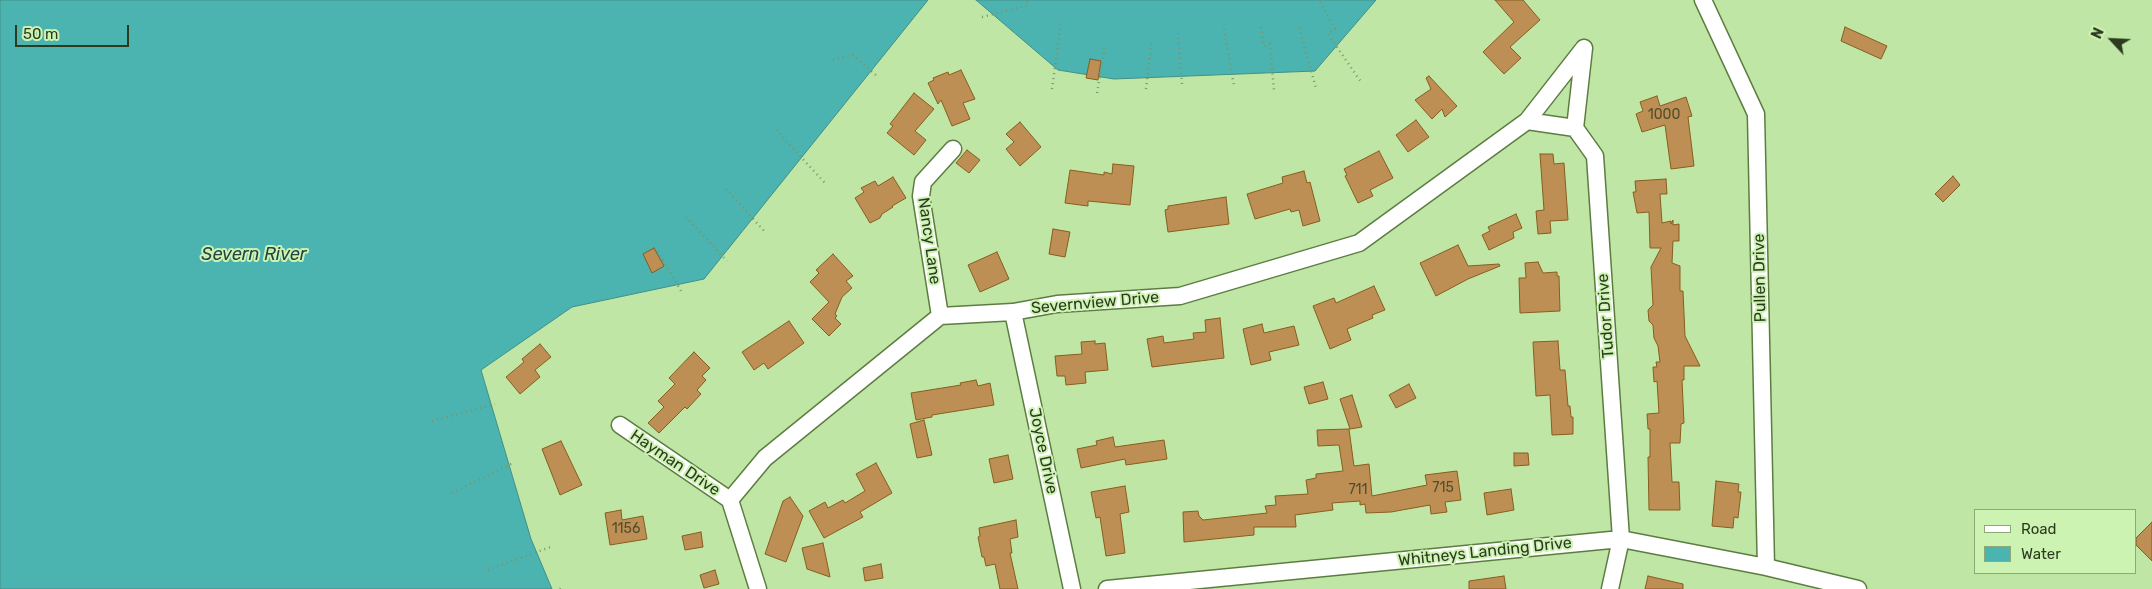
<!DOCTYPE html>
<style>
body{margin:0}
#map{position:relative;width:2152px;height:589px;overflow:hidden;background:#c0e6a5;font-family:Rubik,sans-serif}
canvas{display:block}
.legend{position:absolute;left:1974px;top:509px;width:162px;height:65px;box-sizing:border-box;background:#cdf3b2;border:1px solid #8da978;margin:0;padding:6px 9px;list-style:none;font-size:15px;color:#2c3a20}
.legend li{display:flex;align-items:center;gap:10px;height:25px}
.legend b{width:25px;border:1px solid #8da978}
.north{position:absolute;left:2087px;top:15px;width:50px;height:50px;-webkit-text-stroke:4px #cdf3b2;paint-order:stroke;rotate:295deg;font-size:14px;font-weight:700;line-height:20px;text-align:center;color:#2c3a20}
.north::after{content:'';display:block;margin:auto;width:18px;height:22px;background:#2c3a20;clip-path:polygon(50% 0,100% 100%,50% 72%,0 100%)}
.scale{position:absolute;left:15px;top:25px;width:114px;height:22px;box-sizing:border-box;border:2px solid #2c3a20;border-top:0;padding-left:6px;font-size:15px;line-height:18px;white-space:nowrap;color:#2c3a20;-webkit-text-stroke:4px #cdf3b2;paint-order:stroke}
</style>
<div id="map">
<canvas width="2152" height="589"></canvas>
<ul class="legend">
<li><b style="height:6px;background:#fff"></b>Road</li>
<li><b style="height:14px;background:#4bb4b0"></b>Water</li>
</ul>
<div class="north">N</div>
<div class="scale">50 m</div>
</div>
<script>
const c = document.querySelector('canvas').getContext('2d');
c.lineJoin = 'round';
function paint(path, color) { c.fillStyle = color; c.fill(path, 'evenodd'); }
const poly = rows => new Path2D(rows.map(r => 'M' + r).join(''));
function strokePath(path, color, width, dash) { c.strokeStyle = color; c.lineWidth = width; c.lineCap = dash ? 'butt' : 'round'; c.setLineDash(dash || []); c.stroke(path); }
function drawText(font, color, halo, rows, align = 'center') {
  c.font = font + ' Rubik,sans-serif'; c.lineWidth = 4; c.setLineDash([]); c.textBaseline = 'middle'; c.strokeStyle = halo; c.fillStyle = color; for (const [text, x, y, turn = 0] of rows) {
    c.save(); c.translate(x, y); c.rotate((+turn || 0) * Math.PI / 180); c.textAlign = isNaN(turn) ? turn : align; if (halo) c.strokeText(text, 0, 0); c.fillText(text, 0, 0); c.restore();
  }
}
const water = poly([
 [0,0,928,0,704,279,572,307,481,370,531,539,552,589,0,589,0,0],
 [976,0,1376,0,1315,71,1114,79,1058,70,976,0]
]);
paint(water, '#4bb4b0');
strokePath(water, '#428f85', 1);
const building = poly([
 [1495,0,1523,0,1540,20,1510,47,1521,58,1504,74,1483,52,1514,22,1495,0],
 [1845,27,1887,46,1881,59,1841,41,1845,27],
 [1090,59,1101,61,1098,80,1086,78,1090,59],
 [961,70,975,99,963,103,970,119,952,126,941,100,938,104,928,83,934,80,933,78,948,72,949,75,961,70],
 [1429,76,1457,106,1445,117,1442,109,1432,119,1415,100,1431,89,1426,78,1429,76],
 [914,93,934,109,915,131,926,140,914,155,887,133,893,126,890,124,914,93],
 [1657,96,1660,106,1686,97,1692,116,1688,117,1694,166,1671,169,1665,125,1642,132,1636,114,1643,111,1640,102,1657,96],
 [1416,120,1429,137,1408,152,1396,135,1416,120],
 [1020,122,1041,147,1020,166,1006,149,1014,142,1006,134,1020,122],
 [967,150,980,160,969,173,956,163,967,150],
 [1379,151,1393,178,1370,190,1373,196,1358,203,1345,176,1347,175,1344,169,1379,151],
 [1540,154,1553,154,1554,164,1564,163,1568,220,1550,221,1551,233,1538,234,1536,211,1544,210,1540,154],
 [1113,164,1134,166,1130,205,1088,201,1088,206,1065,203,1070,170,1104,175,1104,172,1112,174,1113,164],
 [1304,171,1307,183,1310,182,1320,221,1303,226,1299,210,1291,212,1290,209,1255,219,1247,194,1283,183,1282,177,1304,171],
 [1953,176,1960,185,1943,202,1935,194,1953,176],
 [893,177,906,198,892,206,893,207,882,214,880,218,870,223,855,198,864,192,861,188,875,181,878,186,893,177],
 [1666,179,1667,194,1660,194,1662,223,1671,221,1671,224,1673,220,1673,225,1679,224,1679,241,1673,241,1672,263,1680,266,1680,291,1683,291,1685,336,1700,366,1684,366,1684,380,1682,380,1684,423,1681,424,1680,443,1670,443,1672,482,1679,482,1680,510,1649,510,1648,457,1650,457,1650,429,1648,429,1647,414,1659,413,1657,381,1654,382,1653,367,1657,367,1656,362,1660,362,1658,346,1654,338,1653,325,1649,321,1648,310,1653,305,1651,267,1661,248,1650,248,1649,212,1637,213,1633,192,1636,192,1635,181,1666,179],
 [1226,197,1229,224,1168,232,1165,210,1168,209,1168,206,1226,197],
 [1516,214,1522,228,1513,232,1514,238,1489,250,1482,235,1490,231,1488,227,1516,214],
 [1053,229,1070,232,1065,257,1049,254,1053,229],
 [1458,245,1468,266,1499,264,1500,266,1468,279,1436,296,1420,263,1458,245],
 [654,248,664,266,652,273,643,254,654,248],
 [997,252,1009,279,980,292,968,265,997,252],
 [833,254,853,276,846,281,852,288,842,297,835,314,837,316,835,318,841,324,829,336,812,319,829,302,810,282,819,273,816,270,833,254],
 [1538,262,1543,273,1557,272,1557,276,1559,276,1560,311,1520,313,1519,278,1526,278,1525,263,1538,262],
 [1374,286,1385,310,1372,315,1373,318,1347,329,1351,340,1330,349,1313,306,1334,298,1336,303,1374,286],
 [1220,318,1224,358,1152,367,1147,339,1163,336,1164,343,1194,339,1193,333,1206,332,1205,320,1220,318],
 [789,321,804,343,768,369,764,363,754,370,742,352,789,321],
 [1262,324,1264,333,1294,326,1299,345,1269,352,1271,360,1251,365,1243,329,1262,324],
 [1095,341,1095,344,1105,343,1108,370,1085,372,1086,383,1066,385,1065,376,1057,376,1055,356,1082,354,1081,342,1095,341],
 [1558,341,1560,370,1565,370,1568,406,1570,406,1571,417,1573,417,1573,434,1552,435,1550,395,1536,396,1533,342,1558,341],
 [540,344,551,357,535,370,540,377,520,394,506,377,524,362,522,359,540,344],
 [694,352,710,368,702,376,706,380,697,390,701,394,687,409,685,407,659,433,648,423,664,407,658,401,675,384,669,378,694,352],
 [976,380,978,386,990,383,994,405,932,415,932,417,916,420,911,393,961,385,960,383,976,380],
 [1323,382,1328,399,1309,404,1304,387,1323,382],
 [1409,384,1416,398,1396,408,1389,395,1409,384],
 [1352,395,1362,427,1350,429,1340,399,1352,395],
 [924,420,932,455,917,458,910,424,924,420],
 [1349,429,1354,466,1369,464,1372,496,1427,485,1425,475,1457,471,1461,500,1445,502,1447,512,1431,514,1430,505,1391,512,1366,513,1365,504,1360,505,1360,501,1332,503,1333,510,1295,515,1296,527,1254,527,1254,535,1184,542,1183,512,1198,511,1199,516,1203,520,1267,513,1265,506,1276,505,1275,496,1308,494,1306,480,1316,478,1316,474,1343,471,1339,445,1318,446,1317,430,1349,429],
 [1113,437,1115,447,1164,440,1167,459,1126,465,1125,459,1081,468,1077,449,1097,445,1096,441,1113,437],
 [561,441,582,485,560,495,542,449,561,441],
 [1514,453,1528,453,1529,465,1514,466,1514,453],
 [1008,455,1013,479,994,483,989,459,1008,455],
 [876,463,892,493,860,512,863,517,824,538,809,511,825,502,828,508,843,500,845,503,865,491,856,474,876,463],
 [1716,481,1739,484,1738,492,1741,492,1738,518,1734,517,1733,528,1712,526,1716,481],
 [1125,486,1129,512,1120,514,1125,553,1106,556,1100,517,1096,518,1091,492,1125,486],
 [1511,489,1514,510,1487,515,1484,493,1511,489],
 [790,497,803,516,786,562,765,554,783,501,790,497],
 [621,510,622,520,643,516,647,539,610,545,605,513,621,510],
 [1016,520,1018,537,1010,539,1012,553,1010,553,1018,589,1000,589,995,564,986,566,984,557,982,557,978,537,980,536,979,528,1016,520],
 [2152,522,2152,561,2136,545,2136,538,2152,522],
 [701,532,703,547,685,550,682,536,701,532],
 [823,543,830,577,807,569,802,548,823,543],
 [881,564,883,578,865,581,863,568,881,564],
 [715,570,719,584,704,588,700,575,715,570],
 [1504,576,1506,589,1469,589,1469,581,1504,576],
 [1648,576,1683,584,1683,589,1645,589,1648,576]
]);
paint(building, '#bd8f54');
strokePath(building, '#875d1e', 1);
const minor = poly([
 [1703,0,1756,114,1766,567],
 [1584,48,1575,128,1595,156,1621,539,1610,589],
 [1527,121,1584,48],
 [1013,312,1072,589],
 [940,316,921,196,923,182,953,149],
 [620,425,730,500],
 [758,589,730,500,765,458,940,316,1013,312,1057,304,1180,296,1359,243,1527,121,1575,128],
 [1107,589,1621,539,1766,567,1858,589]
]);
strokePath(minor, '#5c7d41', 19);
strokePath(poly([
 [1320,2,1335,29,1328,34,1361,82],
 [982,17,1028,5,1027,0],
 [1261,27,1264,46,1270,44,1274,90],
 [1299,28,1316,88],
 [1224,29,1234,86],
 [1178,33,1182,84],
 [833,60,853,55,878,77],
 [1052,89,1061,23],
 [1146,89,1152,39],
 [1097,93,1105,45],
 [776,130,825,183],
 [726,189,766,233],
 [686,217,727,261],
 [658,251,681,291],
 [432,421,495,404],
 [452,493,513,463],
 [488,570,553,546],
 [560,589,561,588]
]), '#7a9566', 2.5, [1, 4]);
strokePath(minor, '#fff', 16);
drawText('14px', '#504f2d', null, [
 ["1000",1664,115],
 ["715",1443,488],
 ["711",1358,490],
 ["1156",626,529]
]);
drawText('16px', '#2c3a20', '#cdf3b2', [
 ["Nancy Lane",929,241,82],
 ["Pullen Drive",1760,278,-91],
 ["Severnview Drive",1095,303,-5],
 ["Tudor Drive",1606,316,-94],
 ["Joyce Drive",1043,451,78],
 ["Hayman Drive",675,463,34],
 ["Whitneys Landing Drive",1485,552,-6]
]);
drawText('italic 18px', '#244443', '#cdf3b2', [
 ["Severn River",254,255]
]);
</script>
